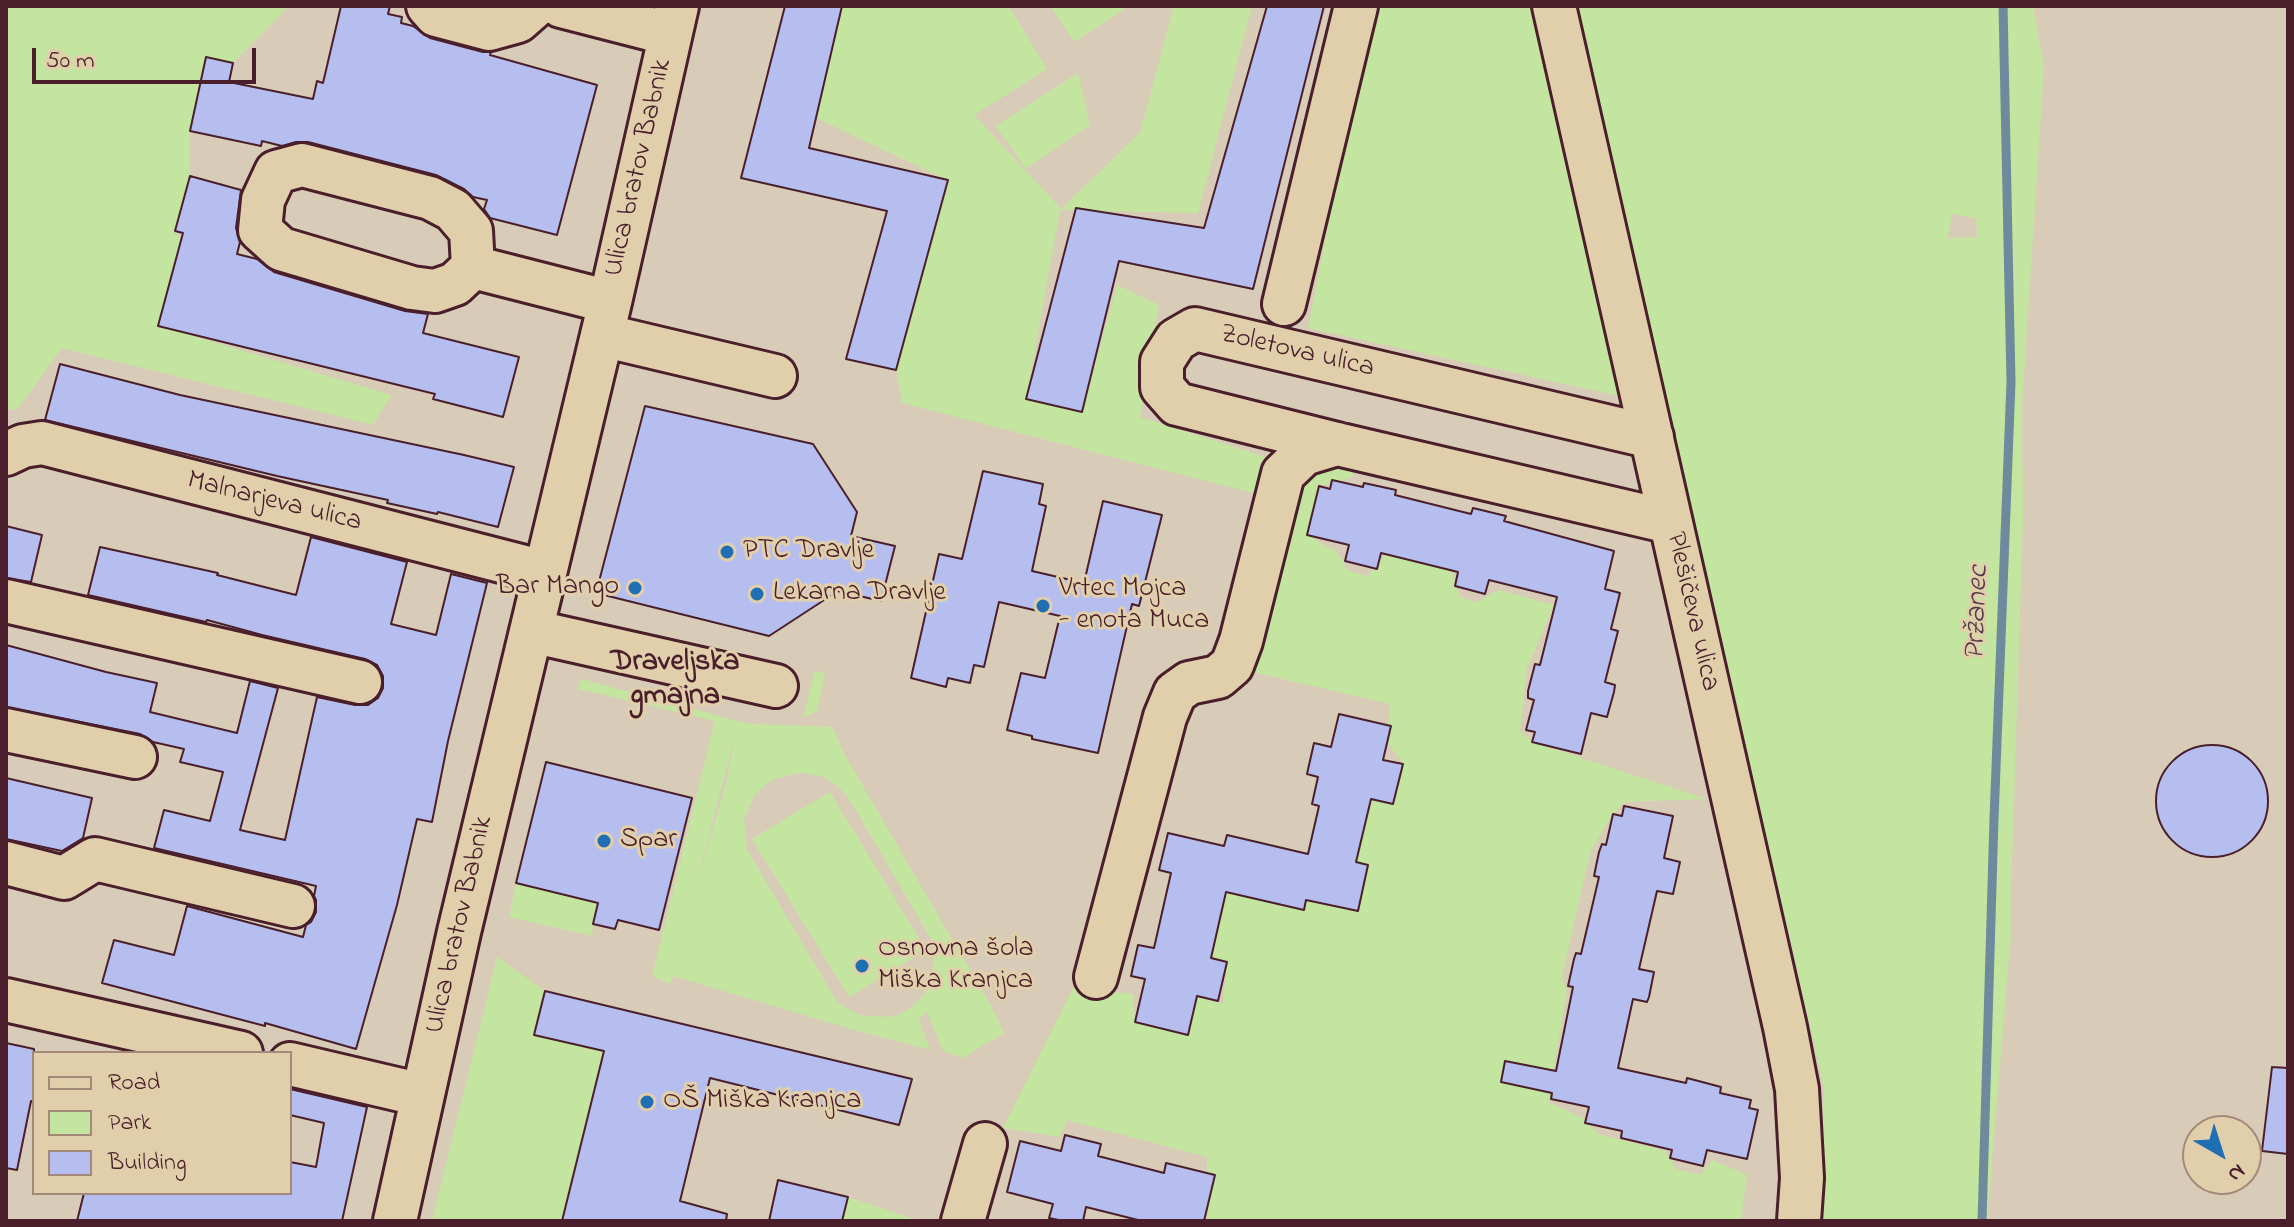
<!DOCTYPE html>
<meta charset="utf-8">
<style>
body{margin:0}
#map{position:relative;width:2294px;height:1227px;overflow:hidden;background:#d8ccb9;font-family:"Indie Flower",sans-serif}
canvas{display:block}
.frame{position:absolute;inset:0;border:8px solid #4a1f2b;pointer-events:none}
.legend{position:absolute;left:32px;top:1051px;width:260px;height:144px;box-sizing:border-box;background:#e1cfac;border:2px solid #a58978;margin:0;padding:10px 14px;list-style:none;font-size:24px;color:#4a1f2b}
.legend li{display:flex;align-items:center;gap:16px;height:40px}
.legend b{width:40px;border:2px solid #a58978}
.north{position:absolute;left:2182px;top:1115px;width:80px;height:80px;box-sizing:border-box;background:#e1cfac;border:2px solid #a58978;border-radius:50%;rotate:141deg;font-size:22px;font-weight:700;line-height:32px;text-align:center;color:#4a1f2b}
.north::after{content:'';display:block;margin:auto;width:28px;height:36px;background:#1f6fb2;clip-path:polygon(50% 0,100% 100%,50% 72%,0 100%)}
.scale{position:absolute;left:32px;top:48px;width:224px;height:36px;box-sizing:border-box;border:4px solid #4a1f2b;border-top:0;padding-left:10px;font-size:24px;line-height:28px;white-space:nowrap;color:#4a1f2b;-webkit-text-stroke:6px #e1cfac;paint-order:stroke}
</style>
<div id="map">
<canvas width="2294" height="1227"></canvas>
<div class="frame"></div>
<ul class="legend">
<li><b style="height:10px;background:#e1cfac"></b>Road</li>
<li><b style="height:22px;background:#c3e59f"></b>Park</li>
<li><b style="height:22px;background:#b6beef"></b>Building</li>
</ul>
<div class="north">N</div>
<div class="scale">50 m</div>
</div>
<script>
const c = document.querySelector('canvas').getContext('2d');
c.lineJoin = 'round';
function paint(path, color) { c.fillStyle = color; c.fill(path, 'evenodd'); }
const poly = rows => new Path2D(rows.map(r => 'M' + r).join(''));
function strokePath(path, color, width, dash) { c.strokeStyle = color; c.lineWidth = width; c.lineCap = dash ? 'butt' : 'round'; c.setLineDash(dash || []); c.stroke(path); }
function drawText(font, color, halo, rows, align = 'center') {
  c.font = font + ' "Indie Flower",sans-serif'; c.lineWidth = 6; c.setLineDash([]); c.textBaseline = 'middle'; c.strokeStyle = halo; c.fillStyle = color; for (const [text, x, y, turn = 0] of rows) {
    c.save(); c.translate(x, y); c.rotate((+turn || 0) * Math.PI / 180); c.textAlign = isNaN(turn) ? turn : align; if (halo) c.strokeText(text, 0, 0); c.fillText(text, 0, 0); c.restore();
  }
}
paint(poly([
 [6,6,289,6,233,63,206,58,190,131,190,176,175,231,181,240,159,326,392,395,373,425,62,348,16,411,6,408],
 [842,6,1009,7,1047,69,974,115,1061,209,1140,133,1174,6,1252,6,1198,213,1060,210,1026,399,1082,412,1117,285,1159,305,1140,417,1265,457,1261,473,1265,496,902,403,896,370,947,180,816,118],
 [1050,6,1129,6,1074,42],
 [1371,6,1541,6,1629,384,1619,396,1308,328],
 [1577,6,2033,6,2044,67,2022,405,2023,519,2011,894,2011,934,1987,1221,1819,1221,1824,1088],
 [1952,214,1976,218,1977,237,1948,238],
 [1078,73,1090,125,1026,169,996,126],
 [1346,460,1354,477,1319,486,1307,535,1337,552,1348,571,1368,576,1386,554,1451,570,1460,597,1477,602,1499,590,1554,605,1527,668,1520,731,1533,742,1707,799,1625,802,1613,814,1591,850,1562,976,1567,991,1548,1102,1583,1118,1598,1134,1665,1151,1676,1169,1701,1175,1712,1160,1747,1175,1741,1221,1207,1221,1207,1157,1067,1120,1060,1137,1003,1128,1073,988,1133,994,1135,1022,1188,1034,1197,996,1223,1004,1227,963,1211,958,1226,892,1303,910,1307,900,1358,911,1368,866,1356,862,1371,799,1403,764,1387,742,1390,704,1248,671,1295,479],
 [815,670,825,674,817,711,803,718],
 [581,679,749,724,832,727,846,757,996,1015,1004,1033,963,1058,943,1051,927,1011,919,1020,930,1050,851,1029,673,976,670,984,652,976,715,721,578,689],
 [733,747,727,780,695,890,732,747],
 [799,773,822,776,837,785,848,797,934,944,932,977,925,994,912,1007,897,1015,883,1017,859,1015,838,1003,747,850,744,820,755,794,773,779],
 [830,792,926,950,849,997,752,839],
 [516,883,598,903,593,924,592,936,509,917],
 [497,957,545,991,535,1035,604,1051,562,1221,432,1221],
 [848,1197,920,1221,843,1221]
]), '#c3e59f');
strokePath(poly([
 [1982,1221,1994,819,2011,382,2003,6]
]), '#6f8a9c', 9);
const building = poly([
 [341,6,390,6,388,14,402,17,401,23,413,26,430,38,483,52,491,52,490,55,597,85,557,235,490,218,484,209,487,200,473,197,464,189,436,175,308,142,296,142,282,146,262,141,261,146,190,131,206,57,233,63,229,82,313,99,317,81,323,83,341,6],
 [785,6,842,6,809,148,948,180,896,370,846,359,887,211,741,178,785,6],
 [1267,6,1324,6,1253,289,1119,261,1082,412,1026,399,1076,208,1204,228,1267,6],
 [190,176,241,190,236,228,240,242,237,254,257,259,274,272,405,311,428,314,423,333,519,357,503,417,433,399,435,394,158,326,183,233,175,231,190,176],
 [60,364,180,395,464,455,514,467,498,527,438,512,437,514,387,503,388,500,277,476,45,420,60,364],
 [645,406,813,444,857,512,851,536,895,546,881,601,838,591,769,636,596,593,645,406],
 [983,471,1043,484,1039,504,1046,506,1032,571,1084,583,1103,501,1162,515,1139,606,1132,604,1098,753,1032,739,1032,736,1007,730,1021,673,1045,678,1060,616,999,602,984,667,974,665,970,683,948,678,946,687,911,678,939,554,962,559,983,471],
 [1332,480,1363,487,1364,483,1396,490,1395,495,1471,514,1473,508,1506,516,1504,521,1614,551,1605,589,1620,593,1611,629,1618,631,1605,682,1615,685,1614,692,1607,717,1591,713,1581,754,1532,742,1535,732,1526,730,1534,700,1528,698,1528,691,1535,664,1540,665,1557,597,1489,580,1485,594,1455,586,1458,572,1381,553,1377,569,1345,561,1349,545,1307,535,1319,486,1330,489,1332,480],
 [6,526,42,535,31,582,6,578,6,526],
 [311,537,407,562,391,624,436,635,451,574,487,583,448,741,432,822,417,819,397,905,356,1049,265,1023,265,1026,102,983,114,940,174,955,187,906,303,937,306,925,311,922,316,912,316,900,314,896,316,886,154,848,164,810,210,821,223,772,180,762,184,749,153,742,140,734,6,707,6,645,106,672,157,683,150,712,237,733,250,681,278,688,240,830,285,840,317,697,355,705,368,705,378,698,383,688,383,676,377,665,365,659,262,635,207,620,206,622,88,595,100,547,218,573,217,575,296,595,311,537],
 [1339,714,1391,726,1383,760,1403,764,1393,804,1371,799,1356,862,1368,865,1358,911,1306,900,1304,910,1226,892,1211,958,1227,962,1218,1001,1197,996,1188,1035,1135,1022,1145,979,1131,976,1138,945,1154,948,1171,873,1159,870,1168,833,1224,846,1227,835,1308,854,1319,806,1312,804,1318,777,1307,774,1314,743,1331,747,1339,714],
 '2156 801a56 56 0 1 1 112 0a56 56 0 1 1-112 0Z',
 [546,762,692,798,659,930,618,920,615,929,593,924,598,903,516,883,546,762],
 [6,778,92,798,83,838,62,851,6,839,6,778],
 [1624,806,1673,816,1664,858,1680,862,1673,894,1657,891,1639,969,1654,972,1649,997,1647,1002,1633,999,1618,1068,1686,1083,1687,1078,1721,1087,1720,1093,1751,1100,1749,1108,1758,1110,1747,1159,1707,1150,1703,1166,1670,1158,1672,1150,1621,1138,1622,1131,1585,1123,1589,1107,1551,1099,1552,1093,1501,1082,1505,1061,1556,1071,1573,987,1568,986,1574,959,1576,953,1581,954,1599,877,1594,876,1599,852,1602,844,1606,845,1613,814,1622,816,1624,806],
 [545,991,912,1079,899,1125,710,1078,680,1201,727,1214,726,1221,562,1221,604,1051,534,1035,545,991],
 [6,1043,34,1049,34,1102,31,1101,17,1170,6,1168,6,1043],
 [2272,1067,2288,1068,2288,1154,2262,1151,2272,1067],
 [290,1089,367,1107,342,1221,77,1221,84,1193,290,1193,290,1162,316,1167,324,1123,290,1115,290,1089],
 [1065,1135,1101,1144,1098,1156,1164,1173,1166,1163,1215,1175,1204,1221,1142,1221,1086,1207,1083,1221,1063,1221,1049,1218,1053,1204,1007,1192,1020,1141,1061,1151,1065,1135],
 [778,1180,848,1197,842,1221,769,1221,778,1180]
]);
paint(building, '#b6beef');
strokePath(building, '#4a1f2b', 2);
const minor = poly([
 [428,6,436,15,489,29,518,21,535,6],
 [561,6,670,34],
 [1554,6,1785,1027,1797,1089,1802,1178,1799,1221],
 [473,267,471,231,453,210,430,198,302,165,276,172,263,200,260,230,281,249,412,288,435,291,455,284,473,267,610,302],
 [1284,304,1356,6],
 [602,335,775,376],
 [1652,437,1195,329,1176,340,1162,362,1162,387,1177,404,1337,444,1670,522],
 [6,454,23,446,42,443,544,572],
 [6,601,360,682],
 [531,631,776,686],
 [6,730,135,757],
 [6,863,64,878,95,859,293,906],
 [1096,977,1165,717,1175,693,1189,683,1218,677,1232,665,1241,641,1283,474,1304,454,1337,444],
 [6,1000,241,1053],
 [290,1064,422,1095],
 [395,1221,459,932,610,302,677,6],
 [963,1221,985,1144]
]);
strokePath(minor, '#4a1f2b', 48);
strokePath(minor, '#e1cfac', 42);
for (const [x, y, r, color] of [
 [727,552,8,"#1f6fb2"],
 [635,588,8,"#1f6fb2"],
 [757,594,8,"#1f6fb2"],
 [1043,606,8,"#1f6fb2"],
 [604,841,8,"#1f6fb2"],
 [862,966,8,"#1f6fb2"],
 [647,1102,8,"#1f6fb2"]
]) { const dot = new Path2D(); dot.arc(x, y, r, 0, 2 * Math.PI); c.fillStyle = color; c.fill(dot); strokePath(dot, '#e1cfac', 3); }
drawText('28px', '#4a1f2b', '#e1cfac', [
 ["Ulica bratov Babnik",640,168,-77],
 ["Zoletova ulica",1297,353,13],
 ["Malnarjeva ulica",274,503,14],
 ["Plešičeva ulica",1691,612,77],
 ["Ulica bratov Babnik",461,925,-77]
]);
drawText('28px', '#4a1f2b', '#e1cfac', [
 ["PTC Dravlje",743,552],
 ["Bar Mango",619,588,"right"],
 ["Vrtec Mojca",1059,590],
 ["- enota Muca",1059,622],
 ["Lekarna Dravlje",773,594],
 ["Spar",620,841],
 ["Osnovna šola",878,950],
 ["Miška Kranjca",878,982],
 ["OŠ Miška Kranjca",663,1102]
], 'left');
drawText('italic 30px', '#533a47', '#e1cfac', [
 ["Pržanec",1979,613,-88]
]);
drawText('bold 30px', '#4a1f2b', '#e1cfac', [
 ["Draveljska",675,664],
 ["gmajna",675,698]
]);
</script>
